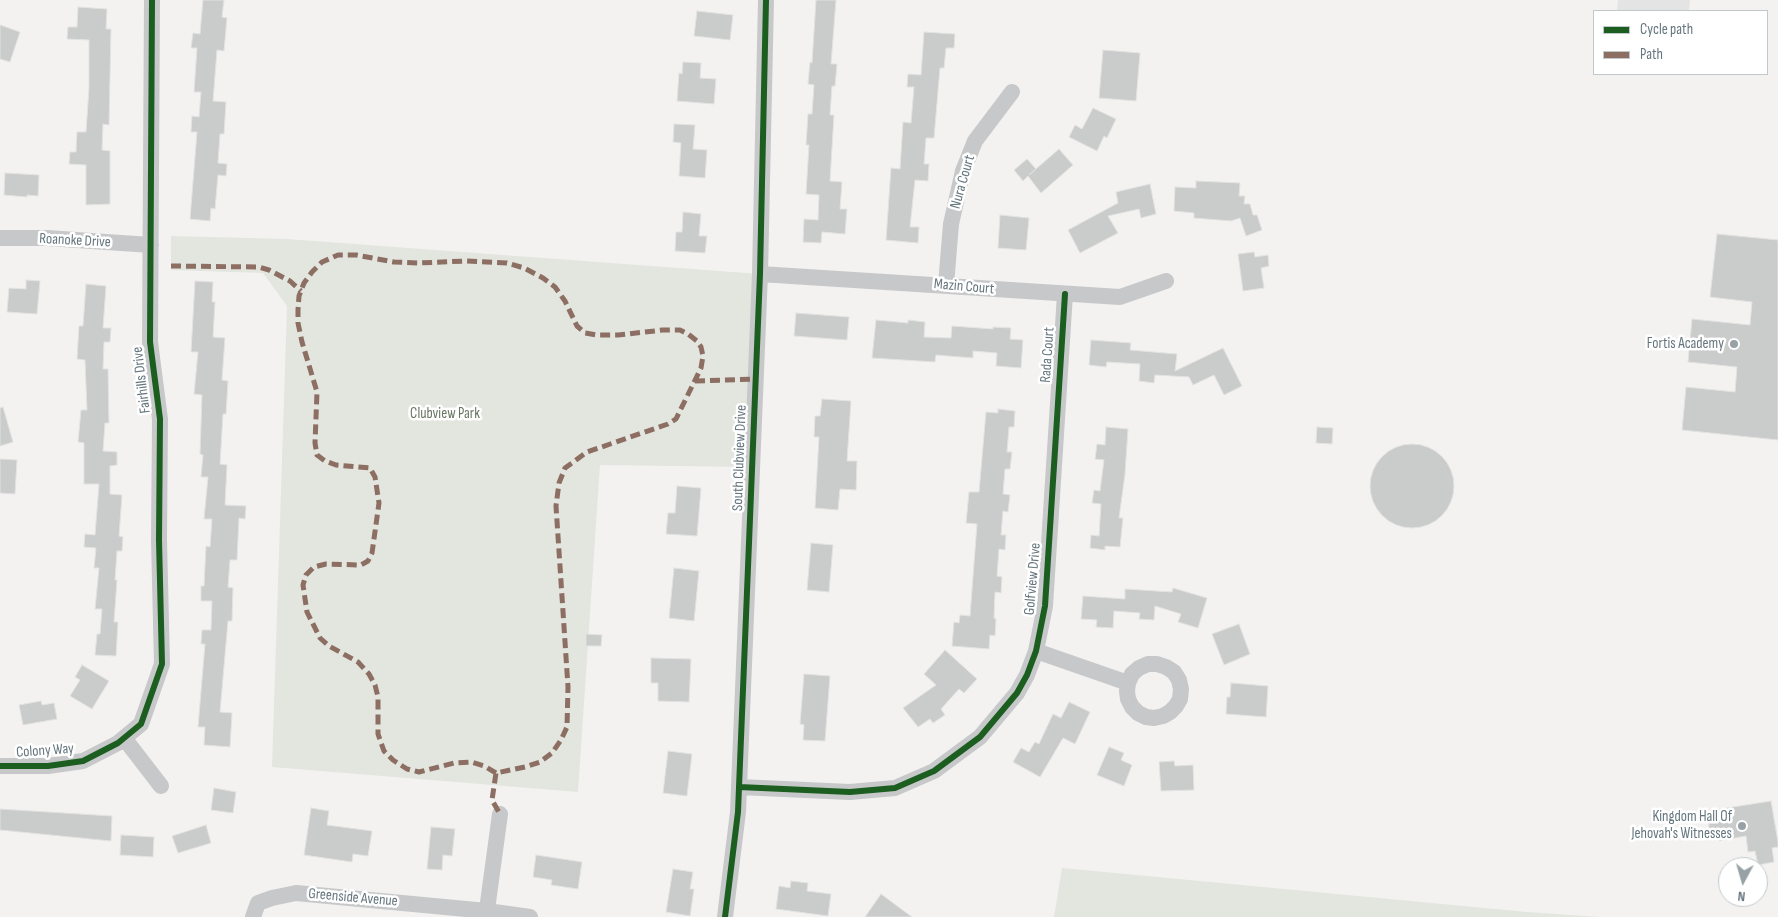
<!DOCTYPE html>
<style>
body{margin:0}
#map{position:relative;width:1778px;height:917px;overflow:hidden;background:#f3f2f1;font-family:"Sofia Sans Condensed",sans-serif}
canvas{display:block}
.legend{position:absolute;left:1593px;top:10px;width:175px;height:65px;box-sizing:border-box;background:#fff;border:1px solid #c1c8cb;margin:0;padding:6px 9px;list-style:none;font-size:15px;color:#65767e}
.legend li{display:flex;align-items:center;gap:10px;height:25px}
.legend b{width:25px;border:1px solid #c1c8cb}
.north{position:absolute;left:1718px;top:857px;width:50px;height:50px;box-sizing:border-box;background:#fff;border:1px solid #c1c8cb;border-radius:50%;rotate:186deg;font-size:14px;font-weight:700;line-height:20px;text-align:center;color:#65767e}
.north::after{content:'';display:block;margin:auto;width:18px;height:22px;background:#97a1a6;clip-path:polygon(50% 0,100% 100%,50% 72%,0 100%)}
</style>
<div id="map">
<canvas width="1778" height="917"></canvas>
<ul class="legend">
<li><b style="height:6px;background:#1b5e20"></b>Cycle path</li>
<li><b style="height:6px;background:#8d6e63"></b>Path</li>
</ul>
<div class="north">N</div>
</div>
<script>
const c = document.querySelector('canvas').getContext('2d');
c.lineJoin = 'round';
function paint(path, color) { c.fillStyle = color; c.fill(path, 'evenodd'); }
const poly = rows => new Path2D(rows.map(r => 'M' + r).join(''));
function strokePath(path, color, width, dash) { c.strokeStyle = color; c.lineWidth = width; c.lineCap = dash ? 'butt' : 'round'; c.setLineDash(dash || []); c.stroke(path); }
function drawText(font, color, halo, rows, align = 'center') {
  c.font = font + ' "Sofia Sans Condensed",sans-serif'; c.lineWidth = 5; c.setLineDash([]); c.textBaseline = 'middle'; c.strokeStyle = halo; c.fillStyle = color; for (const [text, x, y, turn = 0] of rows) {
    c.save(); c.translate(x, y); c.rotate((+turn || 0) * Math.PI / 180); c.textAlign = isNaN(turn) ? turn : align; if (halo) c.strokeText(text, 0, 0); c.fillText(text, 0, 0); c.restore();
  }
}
paint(poly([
 [1618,0,1690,0,1689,11,1617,11]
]), '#e3e4e3');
paint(poly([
 [171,236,287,239,760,274,752,467,600,465,578,792,272,767,287,306,263,273,171,270],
 [1062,868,1527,912,1600,917,1054,917]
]), '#e3e5df');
const building = poly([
 [203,0,224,0,222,17,227,18,224,51,217,50,213,101,226,102,224,134,220,134,218,163,227,164,226,176,218,175,215,209,211,208,210,221,190,219,197,132,191,132,192,116,199,117,201,92,194,92,197,48,191,48,193,33,200,34,203,0],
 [816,0,836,0,831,64,837,64,835,86,832,86,830,115,834,115,830,181,842,182,840,209,847,209,845,234,822,232,821,243,803,242,804,219,818,220,819,195,806,194,809,145,806,145,808,114,812,114,814,85,808,84,810,62,812,63,816,0],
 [78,7,107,9,106,29,111,29,109,125,103,124,102,150,110,151,110,204,86,205,86,165,69,164,70,152,76,152,77,132,86,132,89,88,89,40,67,39,68,27,77,27,78,7],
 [697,11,733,15,730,40,694,36,697,11],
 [0,25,20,32,10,62,0,59,0,25],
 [924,32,955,34,954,48,946,48,944,68,940,68,934,138,926,138,924,164,929,164,928,181,915,180,910,227,919,227,918,243,886,240,891,168,900,169,903,122,911,123,914,87,907,87,908,74,921,75,924,32],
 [1103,50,1140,53,1136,101,1099,98,1103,50],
 [683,62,701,63,700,78,716,79,714,104,677,101,679,73,682,74,683,62],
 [1093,108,1116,119,1107,138,1104,136,1097,151,1069,137,1075,125,1082,129,1093,108],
 [674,124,695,125,693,149,707,150,705,178,679,176,681,143,673,142,674,124],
 [1059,149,1073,165,1041,193,1028,176,1023,181,1014,170,1027,159,1036,169,1029,175,1059,149],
 [5,173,39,175,38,196,27,195,27,197,4,195,5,173],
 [1196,181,1240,183,1239,196,1245,196,1244,204,1250,204,1253,215,1257,215,1262,230,1246,236,1240,218,1231,221,1194,218,1194,213,1174,211,1175,187,1196,188,1196,181],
 [1150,184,1156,214,1141,218,1139,209,1108,216,1118,233,1080,253,1068,230,1118,203,1116,192,1150,184],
 [683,212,701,214,699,236,707,236,705,253,675,251,676,232,682,232,683,212],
 [1000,215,1029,218,1026,250,998,248,1000,215],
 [1717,234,1778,240,1778,440,1682,430,1686,387,1735,392,1737,367,1688,362,1692,319,1750,325,1752,302,1710,297,1717,234],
 [1254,252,1255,257,1268,255,1269,266,1261,268,1264,288,1243,291,1238,254,1254,252],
 [26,280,40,281,37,314,7,312,9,288,26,289,26,280],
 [195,281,213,282,212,302,215,302,213,337,225,338,222,380,228,381,226,414,223,414,220,464,227,465,225,505,246,506,245,519,239,518,237,560,230,560,228,587,233,588,232,621,228,621,220,712,232,713,230,747,204,745,205,727,198,727,205,644,201,644,202,630,211,630,212,601,201,601,201,586,204,586,206,546,210,547,212,519,204,519,208,477,201,477,203,455,200,454,202,395,194,394,198,352,191,352,195,281],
 [86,284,106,286,103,328,111,328,110,342,104,342,103,369,108,369,109,423,105,423,103,451,117,452,117,465,110,466,110,494,122,495,119,536,123,537,122,551,117,551,115,580,117,580,114,622,118,622,116,656,95,655,97,634,100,634,102,609,95,609,99,568,94,568,96,548,84,547,85,534,95,535,99,484,84,484,84,443,78,442,81,410,87,410,85,360,77,359,79,326,83,326,86,284],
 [796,313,849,317,847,340,794,336,796,313],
 [876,320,908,323,908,320,925,322,924,337,951,338,952,326,993,329,993,327,1011,328,1010,339,1023,340,1021,368,996,366,997,353,973,351,973,358,936,355,935,362,872,358,876,320],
 [1091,340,1131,343,1130,350,1177,354,1175,371,1223,348,1242,386,1224,395,1214,375,1193,385,1189,377,1155,375,1154,383,1139,381,1140,364,1107,362,1106,367,1089,365,1091,340],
 [822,399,851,401,847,461,857,461,856,490,840,489,838,510,815,508,819,437,814,437,815,416,820,416,822,399],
 [3,407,13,442,0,446,0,408,3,407],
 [998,409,1015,411,1014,427,1009,427,1007,452,1012,452,1010,469,1005,469,1003,494,1010,495,1008,512,1003,511,1001,535,1006,535,1005,550,999,549,997,576,1002,577,1001,593,995,592,994,618,996,619,995,636,990,635,989,649,952,646,954,622,959,623,960,615,970,616,977,524,966,523,969,492,979,492,986,412,998,413,998,409],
 [1106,427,1128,429,1125,474,1119,518,1123,518,1120,547,1105,546,1105,550,1090,548,1091,535,1099,536,1101,504,1092,503,1094,490,1100,491,1104,460,1095,459,1097,444,1105,445,1106,427],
 [1317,427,1333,428,1332,444,1316,443,1317,427],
 '1370 486a42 42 0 1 1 84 0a42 42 0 1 1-84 0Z',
 [0,459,17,460,15,494,0,493,0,459],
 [677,486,701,488,697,536,666,534,668,513,675,513,677,486],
 [811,543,833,545,829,592,807,590,811,543],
 [674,568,699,571,694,621,669,618,674,568],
 [1173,588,1207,598,1198,628,1178,622,1181,614,1155,606,1154,620,1139,619,1140,613,1114,611,1113,628,1096,627,1097,620,1081,619,1083,596,1125,599,1125,589,1172,592,1173,588],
 [1239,624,1250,654,1224,665,1212,634,1239,624],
 [586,634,602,635,601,646,586,646,586,634],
 [945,650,977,679,964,693,959,689,941,709,945,715,933,723,930,719,918,727,903,708,936,685,924,674,945,650],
 [651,658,691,659,689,702,658,701,658,683,651,683,651,658],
 [82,665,109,681,92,709,70,696,80,680,75,677,82,665],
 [804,674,830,676,825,741,803,740,804,725,800,724,804,674],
 [1231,683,1268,686,1266,717,1226,714,1227,697,1230,697,1231,683],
 [41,701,42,705,54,703,57,719,23,725,19,705,41,701],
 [1069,702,1090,712,1075,744,1063,738,1040,777,1013,762,1021,748,1029,752,1035,742,1039,744,1053,714,1061,718,1069,702],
 [1109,747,1124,753,1121,760,1132,765,1124,786,1097,775,1109,747],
 [668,751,692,754,687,796,663,793,668,751],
 [1174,761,1175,766,1193,765,1194,790,1161,791,1159,762,1174,761],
 [214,788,236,792,233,813,211,810,214,788],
 [1771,801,1778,842,1778,847,1772,848,1774,862,1758,865,1755,851,1748,852,1746,836,1719,841,1718,834,1710,835,1708,818,1715,817,1714,810,1771,801],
 [311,808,329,811,327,825,372,831,368,856,353,854,352,862,304,855,311,808],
 [0,809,112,816,111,841,0,830,0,809],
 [206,825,211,843,178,853,172,836,206,825],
 [431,827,455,829,452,856,443,855,442,870,427,869,431,827],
 [121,835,154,837,153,857,120,855,121,835],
 [536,855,582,862,578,889,551,885,552,880,533,877,536,855],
 [673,869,693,872,690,889,694,889,690,916,666,912,673,869],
 [791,881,808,883,807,891,831,894,828,916,776,909,779,886,790,888,791,881],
 [881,894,912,917,865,917,881,894]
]);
paint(building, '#cacbcb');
strokePath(building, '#e2e2e1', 1);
strokePath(poly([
 [0,238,47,238,151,245],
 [760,274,1120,297,1166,281],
 [946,285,951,224,963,171,975,141,1012,92],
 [1036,651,1128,683,1127,691,1128,699,1132,707,1138,713,1146,717,1154,718,1163,716,1170,712,1176,706,1180,699,1181,689,1179,680,1174,672,1166,667,1157,664,1148,664,1139,668,1132,674,1128,683],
 [124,738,161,786],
 [0,766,48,766,83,761,118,743,141,724,162,664,159,540,160,419,150,342,152,0],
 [739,787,850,792,895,788,934,771,980,737,1017,693,1027,675,1036,651,1045,606,1065,294],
 [253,917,258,903,272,898,296,893,487,911,530,917],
 [486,917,500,814],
 [725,917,738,812,739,787,760,274,766,0]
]), '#c7c8c9', 16);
strokePath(poly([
 [171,266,259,267,269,270,290,281,301,291],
 [695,381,756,379],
 [496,773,484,766,471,762,454,763,419,772,407,769,393,760,384,751,378,734,378,697,375,685,369,674,358,662,329,646,320,638,307,612,303,585,306,575,314,567,326,564,361,565,368,561,372,553,379,503,375,477,370,468,336,465,325,461,317,455,315,443,317,392,302,342,298,323,298,310,299,296,304,283,312,272,322,262,338,255,356,255,394,262,418,263,466,261,507,263,524,268,543,278,555,287,565,301,577,326,585,333,597,335,618,335,663,330,680,330,688,334,697,341,701,347,703,356,701,368,676,419,668,424,587,452,565,468,559,483,556,506,568,687,567,727,561,740,552,753,540,762,525,767,496,773,492,800,500,814]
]), '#8d6e63', 5, [10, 5]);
strokePath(poly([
 [0,766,48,766,83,761,118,743,141,724,162,664,159,540,160,419,150,342,152,0],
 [739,787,850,792,895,788,934,771,980,737,1017,693,1027,675,1036,651,1045,606,1065,294],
 [725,917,738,812,739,787,760,274,766,0]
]), '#1b5e20', 6);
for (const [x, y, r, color] of [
 [1734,344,5,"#97a1a6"],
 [1742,826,5,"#97a1a6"]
]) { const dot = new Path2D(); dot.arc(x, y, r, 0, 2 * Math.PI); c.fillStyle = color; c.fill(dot); strokePath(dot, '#fff', 2); }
drawText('15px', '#65767e', '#fff', [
 ["Nura Court",963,182,-74],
 ["Roanoke Drive",75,241,3],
 ["Mazin Court",964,287,5],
 ["Rada Court",1048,355,-86],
 ["Fairhills Drive",142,380,-97],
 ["South Clubview Drive",740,458,-88],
 ["Golfview Drive",1033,579,-85],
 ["Colony Way",45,751,-4],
 ["Greenside Avenue",353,898,5]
]);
drawText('15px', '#65767e', '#fff', [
 ["Fortis Academy",1724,344],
 ["Kingdom Hall Of",1732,817],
 ["Jehovah's Witnesses",1732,834]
], 'right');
drawText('15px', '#697663', '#fff', [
 ["Clubview Park",445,414]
]);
</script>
